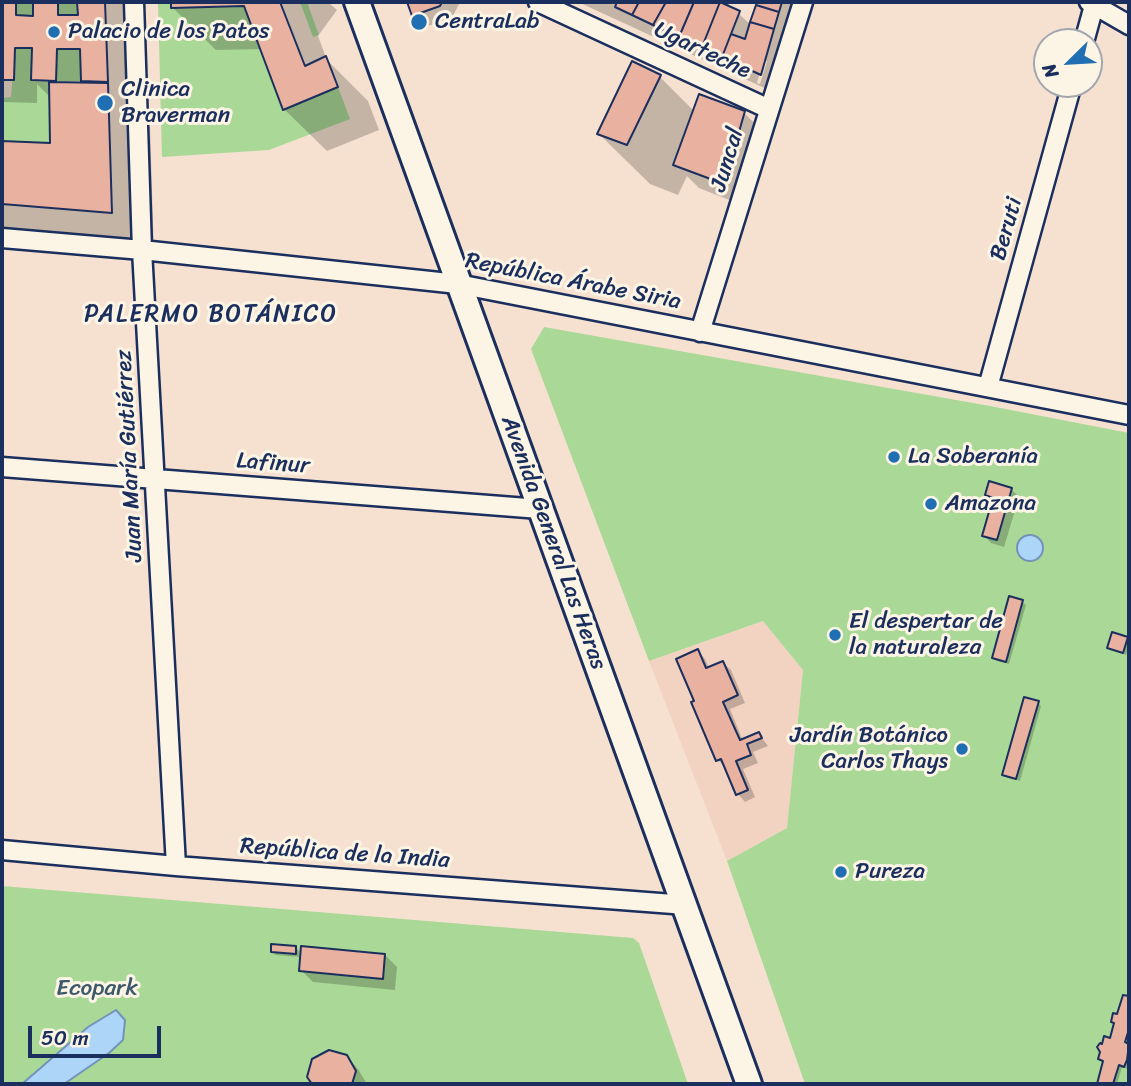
<!DOCTYPE html>
<meta charset="utf-8">
<style>
body{margin:0}
#map{position:relative;width:1131px;height:1086px;overflow:hidden;background:#f6e1d0;font-family:Sriracha,sans-serif}
canvas{display:block}
.frame{position:absolute;inset:0;border:4px solid #1b2f5e;pointer-events:none}
.north{position:absolute;left:1033px;top:28px;width:70px;height:70px;box-sizing:border-box;background:#fcf5e5;border:2px solid #a2a6af;border-radius:50%;rotate:246deg;font-size:19px;font-weight:700;line-height:28px;text-align:center;color:#1b2f5e}
.north::after{content:'';display:block;margin:auto;width:24px;height:32px;background:#1f6fb2;clip-path:polygon(50% 0,100% 100%,50% 72%,0 100%)}
.scale{position:absolute;left:28px;top:1026px;width:133px;height:32px;box-sizing:border-box;border:4px solid #1b2f5e;border-top:0;padding-left:9px;font-size:21px;line-height:24px;white-space:nowrap;color:#1b2f5e;-webkit-text-stroke:5px #fcf5e5;paint-order:stroke}
</style>
<div id="map">
<canvas width="1131" height="1086"></canvas>
<div class="frame"></div>
<div class="north">N</div>
<div class="scale">50 m</div>
</div>
<script>
const c = document.querySelector('canvas').getContext('2d');
c.lineJoin = 'round';
function paint(path, color) { c.fillStyle = color; c.fill(path, 'evenodd'); }
const poly = rows => new Path2D(rows.map(r => 'M' + r).join(''));
function strokePath(path, color, width, dash) { c.strokeStyle = color; c.lineWidth = width; c.lineCap = dash ? 'butt' : 'round'; c.setLineDash(dash || []); c.stroke(path); }
function drawText(font, color, halo, rows, align = 'center') {
  c.font = font + ' Sriracha,sans-serif'; c.lineWidth = 6; c.setLineDash([]); c.textBaseline = 'middle'; c.strokeStyle = halo; c.fillStyle = color; for (const [text, x, y, turn = 0] of rows) {
    c.save(); c.translate(x, y); c.rotate((+turn || 0) * Math.PI / 180); c.textAlign = isNaN(turn) ? turn : align; if (halo) c.strokeText(text, 0, 0); c.fillText(text, 0, 0); c.restore();
  }
}
paint(poly([
 [764,621,803,670,787,828,727,861,649,661]
]), '#f2d3c2');
paint(poly([
 [16,2,33,2,33,16,16,15],
 [58,2,77,2,78,15,58,15],
 [158,2,171,2,172,8,244,6,283,110,338,87,350,119,269,150,162,157],
 [300,2,307,2,319,35,313,37],
 [15,48,32,48,31,81,49,82,50,143,2,141,2,98,11,97],
 [57,49,80,49,81,81,56,81],
 [544,327,990,406,1129,433,1129,1084,805,1084,727,861,787,828,803,670,763,621,649,661,531,349],
 [2,886,633,938,639,943,688,1084,2,1084]
]), '#a9d897');
const water = poly([
 '1017 548a13 13 0 1 1 26 0a13 13 0 1 1-26 0Z',
 [116,1010,125,1020,123,1040,109,1053,64,1084,22,1084,88,1027,116,1010]
]);
paint(water, '#add5f7');
strokePath(water, '#7393ba', 2);
paint(poly([
 [2,2,127,2,131,105,128,105,150,127,154,255,2,243,2,143,52,145,51,98,37,84,37,103,2,102],
 [173,2,328,2,337,10,318,36,327,60,368,101,379,130,327,151,284,109,262,49,216,50,173,8],
 [408,2,460,2,452,18,425,27,413,15],
 [578,2,726,2,751,25,758,2,812,2,784,97],
 [763,61,767,61,760,84,757,83],
 [660,77,694,111,744,113,768,136,747,207,699,188,687,176,678,195,650,184,599,134],
 [1011,489,1019,497,1004,547,991,543,984,535,994,501,987,495],
 [1022,602,1026,605,1009,664,997,661,994,657],
 [1127,639,1129,645,1126,655,1109,648],
 [698,651,705,659,709,668,723,663,731,670,745,703,730,709,743,741,759,734,768,746,753,752,758,763,743,769,755,797,745,802,738,794,726,768,718,760,693,703,696,701],
 [1038,703,1041,706,1020,781,1007,777,1004,774],
 [295,947,299,951,299,957,276,955,273,952],
 [385,955,397,967,395,990,313,982,301,970],
 [1124,997,1129,998,1129,1065,1127,1069,1122,1067,1117,1084,1099,1084,1105,1063,1100,1059,1111,1040],
 [346,1056,358,1069,367,1084,314,1084,309,1077]
]), '#0003');
const building = poly([
 [2,2,16,2,16,15,33,16,33,2,58,2,58,15,78,15,77,2,105,2,108,82,81,81,80,49,57,49,56,81,31,80,32,48,15,48,14,80,2,80,2,2],
 [171,2,280,2,305,66,326,56,338,87,283,110,244,6,171,8,171,2],
 [407,2,442,2,440,6,412,16,407,2],
 [617,2,639,2,632,15,615,7,617,2],
 [639,2,666,2,653,25,632,15,639,2],
 [666,2,694,2,679,37,653,25,666,2],
 [694,2,720,2,702,47,679,37,694,2],
 [720,2,740,11,722,57,702,47,720,2],
 [757,2,782,2,779,12,756,5,757,2],
 [756,5,779,12,774,29,750,22,756,5],
 [750,22,774,29,761,75,722,57,731,34,745,39,750,22],
 [632,61,661,75,627,145,597,134,632,61],
 [49,82,108,83,112,213,2,204,2,141,50,143,49,82],
 [699,94,745,111,724,184,673,165,699,94],
 [989,481,1012,488,997,540,982,536,993,498,985,495,989,481],
 [1009,596,1023,600,1006,662,992,658,1009,596],
 [1112,632,1128,637,1123,653,1107,648,1112,632],
 [698,649,706,668,723,661,738,695,723,702,740,740,759,732,762,738,747,744,751,755,736,761,748,790,736,795,721,759,716,761,691,702,694,701,676,659,698,649],
 [1024,697,1039,701,1016,779,1002,775,1024,697],
 [271,944,296,946,296,954,271,952,271,944],
 [301,946,385,954,383,979,299,971,301,946],
 [1123,995,1129,996,1129,1029,1125,1042,1129,1044,1127,1060,1124,1067,1119,1065,1113,1084,1097,1084,1103,1061,1098,1059,1100,1052,1097,1047,1100,1043,1102,1044,1104,1036,1110,1038,1114,1023,1111,1022,1113,1013,1117,1014,1123,995],
 [329,1050,347,1055,356,1071,352,1084,312,1084,307,1077,312,1059,329,1050]
]);
paint(building, '#e9b2a0');
strokePath(building, '#1b2f5e', 2);
const minor = poly([
 [134,2,142,250,176,866],
 [538,2,769,109],
 [1089,2,1129,25],
 [1084,42,1095,2],
 [2,238,142,250,458,284,1129,415],
 [700,332,803,2],
 [988,387,1072,84],
 [2,467,540,509],
 [2,850,176,866,686,905]
]);
const secondary = poly([
 [357,2,749,1084]
]);
strokePath(minor, '#1b2f5e', 23);
strokePath(secondary, '#1b2f5e', 30);
strokePath(minor, '#fcf5e5', 18);
strokePath(secondary, '#fcf5e5', 24);
for (const [x, y, r, color] of [
 [419,22,9,"#1f6fb2"],
 [54,32,7,"#1f6fb2"],
 [105,103,9,"#1f6fb2"],
 [894,457,7,"#1f6fb2"],
 [931,504,7,"#1f6fb2"],
 [835,635,7,"#1f6fb2"],
 [962,749,7,"#1f6fb2"],
 [841,872,7,"#1f6fb2"]
]) { const dot = new Path2D(); dot.arc(x, y, r, 0, 2 * Math.PI); c.fillStyle = color; c.fill(dot); strokePath(dot, '#fcf5e5', 2.5); }
drawText('23px', '#1b2f5e', '#fcf5e5', [
 ["CentraLab",435,22],
 ["Palacio de los Patos",68,32],
 ["Clinica",121,90],
 ["Braverman",121,116],
 ["La Soberanía",908,457],
 ["Amazona",945,504],
 ["El despertar de",849,622],
 ["la naturaleza",849,648],
 ["Jardín Botánico",948,736,"right"],
 ["Carlos Thays",948,762,"right"],
 ["Pureza",855,872]
], 'left');
drawText('23px', '#1b2f5e', '#fcf5e5', [
 ["Ugarteche",702,51,25],
 ["Juncal",728,160,-73],
 ["Beruti",1007,229,-74],
 ["República Árabe Siria",573,282,11],
 ["Juan María Gutiérrez",130,456,-93],
 ["Lafinur",273,464,4],
 ["Avenida General Las Heras",553,543,70],
 ["República de la India",345,854,4]
]);
drawText('23px', '#3e596c', '#fcf5e5', [
 ["Ecopark",97,989]
]);
c.letterSpacing = '2px';
drawText('24px', '#1b2f5e', '#fcf5e5', [
 ["PALERMO BOTÁNICO",211,315]
]);
c.letterSpacing = '0px';
</script>
